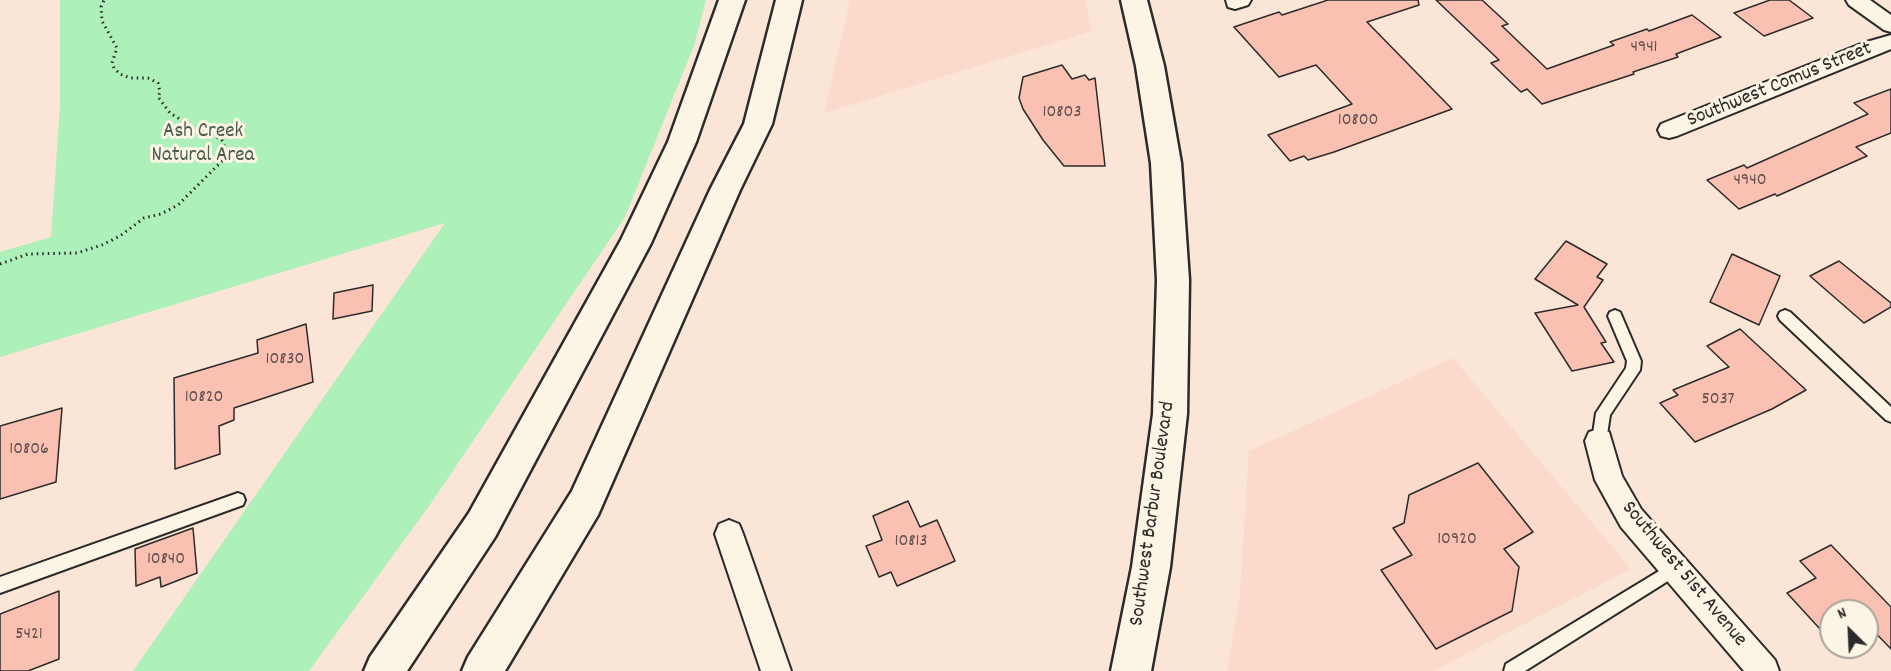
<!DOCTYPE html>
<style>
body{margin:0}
#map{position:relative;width:1891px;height:671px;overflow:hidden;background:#fbe5d6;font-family:Dekko,sans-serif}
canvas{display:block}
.north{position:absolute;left:1819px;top:599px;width:60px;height:60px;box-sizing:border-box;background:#fcf5e5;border:2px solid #a8a49b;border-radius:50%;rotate:336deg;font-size:16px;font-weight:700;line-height:24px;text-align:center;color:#2b2b2b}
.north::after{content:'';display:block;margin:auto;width:21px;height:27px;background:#2b2b2b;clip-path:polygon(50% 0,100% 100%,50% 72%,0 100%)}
</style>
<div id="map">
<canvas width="1891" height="671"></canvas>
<div class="north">N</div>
</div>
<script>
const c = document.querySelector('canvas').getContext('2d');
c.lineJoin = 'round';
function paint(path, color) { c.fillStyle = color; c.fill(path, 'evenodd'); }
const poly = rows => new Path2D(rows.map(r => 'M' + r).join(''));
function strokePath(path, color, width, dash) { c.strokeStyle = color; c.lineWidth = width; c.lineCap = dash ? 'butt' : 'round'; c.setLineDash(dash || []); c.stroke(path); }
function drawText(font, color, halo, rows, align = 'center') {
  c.font = font + ' Dekko,sans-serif'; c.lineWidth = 6; c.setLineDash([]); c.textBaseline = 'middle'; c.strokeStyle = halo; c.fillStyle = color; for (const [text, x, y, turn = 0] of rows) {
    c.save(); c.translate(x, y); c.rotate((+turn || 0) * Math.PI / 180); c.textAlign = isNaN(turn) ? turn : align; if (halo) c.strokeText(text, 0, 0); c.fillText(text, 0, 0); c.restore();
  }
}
paint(poly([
 [850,0,1085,0,1092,31,824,113],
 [1453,358,1631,569,1433,671,1227,671,1240,594,1249,451]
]), '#fbdacb');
paint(poly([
 [60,0,706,0,695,43,625,217,429,506,309,671,133,671,445,223,0,357,0,252,51,237,60,106]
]), '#adf0b9');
const building = poly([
 [1328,0,1418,0,1419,5,1367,22,1452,109,1334,152,1308,160,1304,156,1290,161,1268,135,1352,104,1316,65,1279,77,1234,27,1279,12,1282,15,1328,0],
 [1436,0,1482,0,1508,24,1502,26,1547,69,1614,45,1610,42,1647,29,1649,31,1692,15,1721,37,1676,54,1678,57,1633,72,1634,74,1542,104,1527,89,1521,92,1491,63,1499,60,1436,0],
 [1770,0,1789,0,1813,18,1764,36,1734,13,1770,0],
 [1062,65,1072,79,1085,75,1089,80,1095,78,1105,166,1064,166,1043,140,1023,109,1019,98,1023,77,1062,65],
 [1891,89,1891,133,1856,147,1867,156,1777,196,1775,194,1739,209,1707,180,1744,165,1747,168,1868,114,1854,103,1891,89],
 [1566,241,1607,264,1597,277,1603,280,1584,307,1606,342,1601,343,1614,362,1572,371,1535,313,1578,305,1535,279,1566,241],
 [1732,254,1780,276,1759,325,1710,302,1732,254],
 [1839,261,1891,303,1891,307,1864,323,1810,276,1839,261],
 [373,285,372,311,333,319,334,293,373,285],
 [306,324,313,382,234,408,234,420,219,426,220,454,175,469,174,378,258,353,257,340,306,324],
 [1740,329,1806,390,1772,409,1695,442,1660,403,1678,395,1673,390,1729,367,1707,346,1740,329],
 [62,408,56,482,0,499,0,426,62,408],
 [1478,463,1533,532,1504,549,1519,567,1512,611,1436,649,1381,570,1412,555,1393,528,1404,523,1409,495,1478,463],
 [908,501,920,527,937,520,955,561,897,586,891,572,879,577,866,546,882,540,873,516,908,501],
 [193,528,197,573,161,587,160,577,136,586,135,549,193,528],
 [1831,545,1891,607,1891,649,1867,624,1867,611,1831,611,1831,641,1787,593,1816,578,1800,561,1831,545],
 [59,591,59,659,28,671,0,671,0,614,59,591]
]);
paint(building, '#fac0b2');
strokePath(building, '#2b2b2b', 1.5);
const lane = poly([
 [1615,310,1620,312,1641,361,1640,370,1610,415,1606,441,1604,446,1599,447,1594,446,1592,441,1596,413,1626,368,1627,361,1608,316,1610,312,1615,310],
 [1785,310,1790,312,1891,407,1891,422,1886,420,1780,320,1778,316,1780,312,1785,310],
 [238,493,243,495,245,500,243,505,0,593,0,577,238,493],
 [1674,562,1679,564,1682,569,1679,574,1525,671,1504,671,1506,664,1674,562]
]);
const street = poly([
 [1226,0,1251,0,1248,5,1235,9,1228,7,1226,0],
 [1846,0,1870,0,1891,15,1891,32,1884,30,1849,5,1846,0],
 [1891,35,1891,49,1677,136,1669,138,1661,136,1658,130,1661,124,1863,43,1891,35],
 [1599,429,1609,432,1622,476,1641,509,1775,660,1779,671,1744,671,1621,527,1595,480,1585,441,1589,432,1599,429],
 [729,520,739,524,743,534,791,671,761,671,715,534,719,524,729,520]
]);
const primary = poly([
 [1121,0,1147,0,1164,66,1181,163,1189,280,1187,414,1170,567,1151,671,1111,671,1132,567,1153,414,1157,280,1151,163,1136,66,1121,0]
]);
const highway = poly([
 [719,0,745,0,696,142,651,243,495,537,407,671,364,671,370,657,469,513,621,240,668,142,719,0],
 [776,0,802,0,772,124,740,190,598,515,505,671,462,671,468,657,572,491,710,190,744,124,776,0]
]);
strokePath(lane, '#2b2b2b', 4);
strokePath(street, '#2b2b2b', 4);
strokePath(primary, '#2b2b2b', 5);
strokePath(highway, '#2b2b2b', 5);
strokePath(poly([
 [0,264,28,254,77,253,102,245,120,236,144,218,161,214,178,205,223,160,224,143,221,139,194,128,170,113,158,97,160,92,158,83,148,78,130,78,120,74,114,68,112,63,117,48,102,21,101,7,104,0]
]), '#2b2b2b', 3, [1.5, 4]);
paint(lane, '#fcf5e5');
paint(street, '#fcf5e5');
paint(primary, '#fcf5e5');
paint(highway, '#fcf5e5');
drawText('18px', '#5f504d', null, [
 ["4941",1644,49],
 ["10803",1062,114],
 ["10800",1358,122],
 ["4940",1750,182],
 ["10830",285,361],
 ["10820",204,399],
 ["5037",1718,401],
 ["10806",29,451],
 ["10920",1457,541],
 ["10813",911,543],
 ["10840",166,561],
 ["5421",29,636]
]);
drawText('21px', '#2b2b2b', '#fcf5e5', [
 ["Southwest Comus Street",1780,86,-22],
 ["Southwest Barbur Boulevard",1154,514,-82],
 ["Southwest 51st Avenue",1683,575,50]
]);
drawText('21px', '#4c5c4e', '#fcf5e5', [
 ["Ash Creek",203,133],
 ["Natural Area",203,157]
]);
</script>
